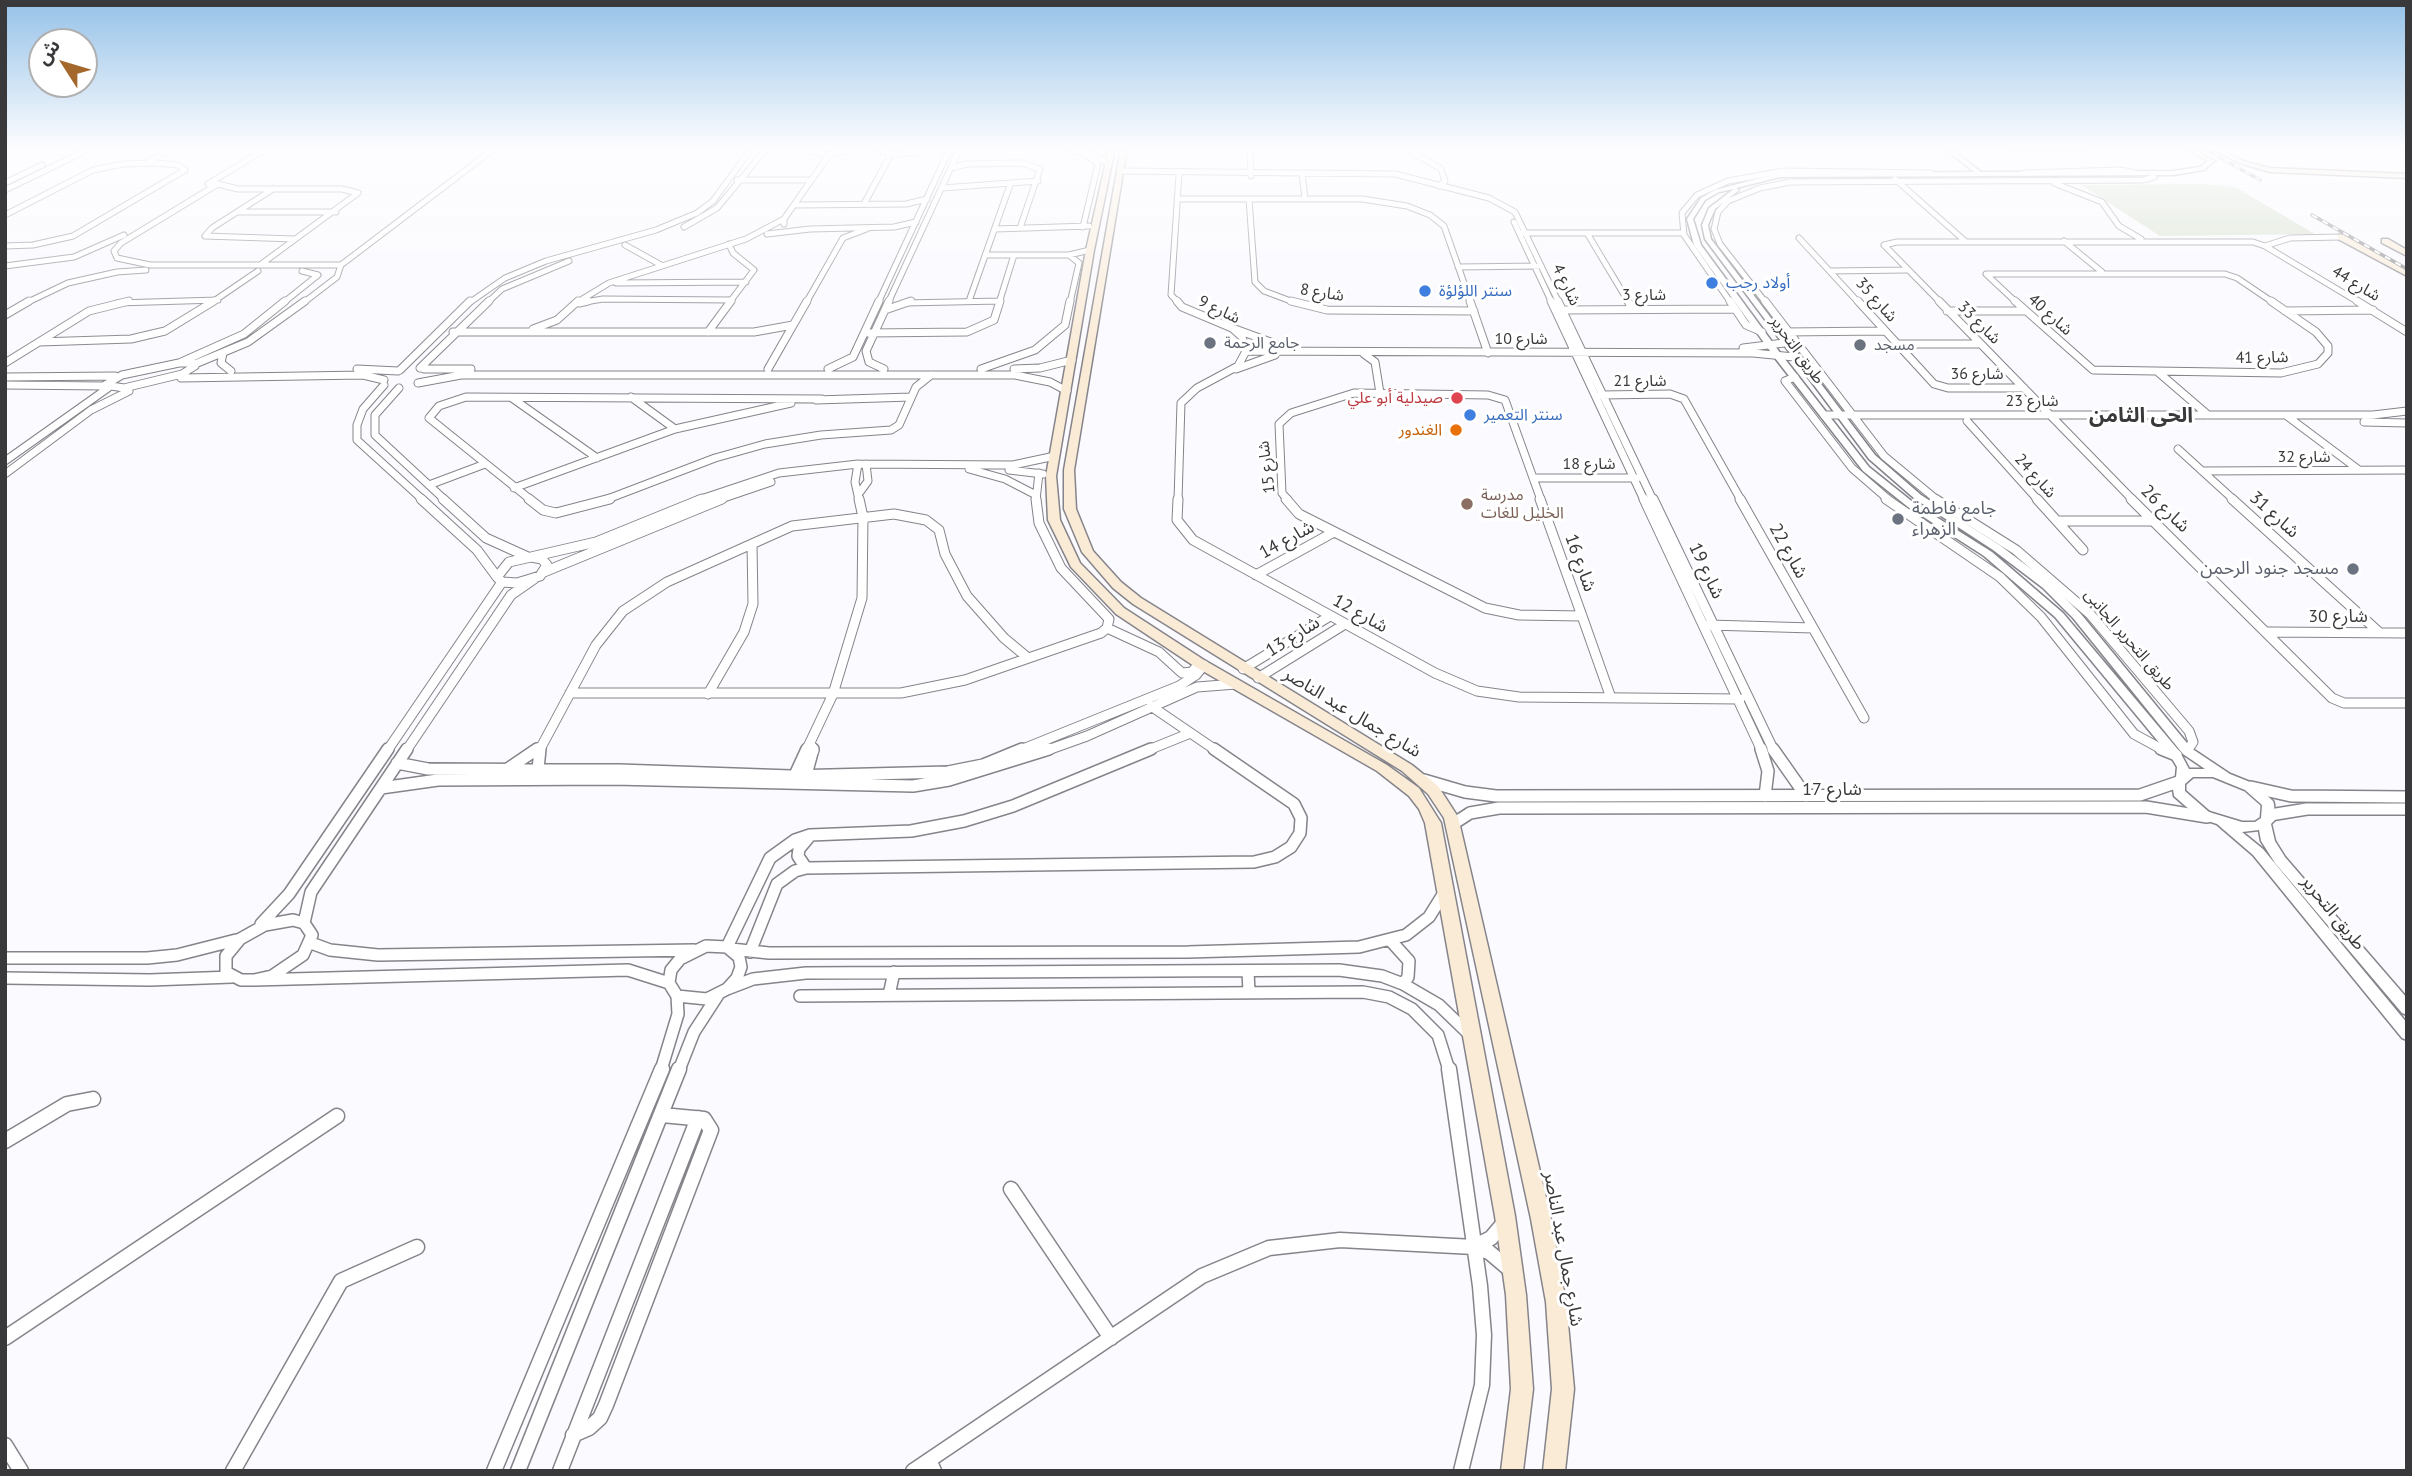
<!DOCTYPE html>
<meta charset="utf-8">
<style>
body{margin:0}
#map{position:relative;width:2412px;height:1476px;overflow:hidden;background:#fafaff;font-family:"PT Sans","Noto Sans Arabic",sans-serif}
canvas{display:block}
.frame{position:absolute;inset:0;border:7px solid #39393c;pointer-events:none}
.north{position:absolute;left:28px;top:28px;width:70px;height:70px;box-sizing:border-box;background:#fff;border:2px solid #b0b0b1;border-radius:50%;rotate:307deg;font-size:19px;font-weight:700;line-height:28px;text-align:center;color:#39393c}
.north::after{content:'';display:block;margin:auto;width:24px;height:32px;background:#a5682c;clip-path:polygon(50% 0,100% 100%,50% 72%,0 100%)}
</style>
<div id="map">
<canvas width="2412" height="1476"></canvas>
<div class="frame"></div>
<div class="north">ش</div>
</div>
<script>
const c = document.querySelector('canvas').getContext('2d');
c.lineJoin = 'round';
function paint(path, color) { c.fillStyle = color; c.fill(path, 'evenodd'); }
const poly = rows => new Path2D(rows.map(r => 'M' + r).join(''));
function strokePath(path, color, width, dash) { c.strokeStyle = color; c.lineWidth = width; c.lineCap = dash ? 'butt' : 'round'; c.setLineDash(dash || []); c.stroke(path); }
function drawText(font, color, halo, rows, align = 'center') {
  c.font = font + ' "PT Sans","Noto Sans Arabic",sans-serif'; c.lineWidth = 6; c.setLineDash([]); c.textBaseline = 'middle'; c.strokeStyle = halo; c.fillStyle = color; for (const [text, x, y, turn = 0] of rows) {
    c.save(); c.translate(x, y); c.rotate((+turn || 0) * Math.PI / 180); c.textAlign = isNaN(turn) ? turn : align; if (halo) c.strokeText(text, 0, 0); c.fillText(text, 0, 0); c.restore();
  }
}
paint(poly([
 [2204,184,2235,187,2315,234,2160,236,2081,185]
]), '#d3dec9');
const minorFar4 = poly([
 [815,148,809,151,829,155],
 [1066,148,1087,155,1098,164,1083,227],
 [1250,148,1251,176],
 [1405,148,1441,169,1445,181,1439,186],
 [2006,148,2088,148],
 [2221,148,2225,150],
 [2401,148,2407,151],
 [1086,150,1109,164],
 [891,154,916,153,920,148],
 [149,161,174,148],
 [951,168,967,164,1021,163,1040,169,1020,228],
 [1120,171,1395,174,1489,198,1515,212,1559,303],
 [2024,173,2120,170,2136,173],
 [1302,174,1305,199],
 [1895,179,1965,241],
 [737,180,811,180],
 [5,183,42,165],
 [2054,183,2102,202,2119,226,2141,239],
 [208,184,267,148],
 [218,184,238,189,342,189,358,193,260,265,150,265,117,258,114,251,121,243,218,184],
 [942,188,1038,181],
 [273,189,212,228,205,236,295,239],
 [5,190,91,148],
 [1177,199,1362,199,1407,206,1430,215,1444,226,1471,303],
 [1249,199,1255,282,1264,291,1296,303],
 [864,204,891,154,874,148],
 [794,205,906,204,927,199],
 [239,212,336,212],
 [5,215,93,170,123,164,156,163,178,165,185,170,73,236,33,245,5,246],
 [1514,222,1552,303],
 [784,224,784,219,829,155,856,148],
 [684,227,717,208,766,149],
 [995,229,1089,226],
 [1522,233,1683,233],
 [1587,233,1629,303],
 [767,234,810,229,894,227,916,222],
 [1799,238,1859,303],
 [2064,241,2102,272],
 [729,244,733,253,754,270,729,303],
 [625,245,661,265],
 [2265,246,2290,238,2341,237],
 [986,255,1069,255,1090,250],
 [1069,255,1079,263,1070,303],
 [260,265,341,265],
 [5,266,74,257,124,235],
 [1458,267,1539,266],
 [1830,271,1907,270],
 [616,283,746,282],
 [969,301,1010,185],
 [26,303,68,283,117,272,146,270],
 [117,303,218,300],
 [211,303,258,271],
 [283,303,318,275,302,271],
 [303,303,337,277,341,265,495,148],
 [469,303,505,278,546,261,656,230,697,213,713,201,749,152],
 [487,303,502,289,569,261],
 [576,303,609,283,746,239,784,219],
 [579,303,603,299,732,300],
 [806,303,843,238,869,228],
 [878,303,950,148],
 [888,303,960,148],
 [905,303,1000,301],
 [999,303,1014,255],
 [1179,303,1171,295,1179,174],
 [1731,303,1684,235,1682,213,1697,195,1728,181,1784,171,1931,173],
 [1766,303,1720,244,1714,229,1718,212,1728,201,1760,188,1790,182,2144,180,2154,177],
 [1941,303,1884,245,1897,242,2253,242,2265,246,2360,303],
 [2017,303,1986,274,2225,274,2237,278,2274,303]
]);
const minorFar3 = poly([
 [1177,301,1182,307,1232,328,1242,337,1246,351],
 [1291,301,1327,310,1474,311],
 [1470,301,1488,353],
 [1551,301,1644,500],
 [1558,301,1653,500],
 [1628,301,1632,309],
 [1730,301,1746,325,1762,332],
 [1765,301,1884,456,1937,500],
 [1858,301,1934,384,1948,388,2024,388],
 [1939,301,2133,500],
 [2015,301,2093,370,2281,373,2318,364,2328,353,2328,346,2316,332,2271,301],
 [2357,301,2407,332],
 [579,303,588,301],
 [885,310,911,301],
 [1562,310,1735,309],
 [1947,311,2025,311],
 [2285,311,2373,310],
 [5,315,29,301],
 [533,329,557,320,578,301],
 [1235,329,1276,344],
 [453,332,754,332,793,325],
 [708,332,731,301],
 [1784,332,1885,331],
 [868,333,967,332,994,320,1000,301],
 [39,342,131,339,165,331,214,301],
 [1897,344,1980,344],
 [1253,347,1291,347],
 [1743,348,1784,343],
 [1246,351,1753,353,1794,357],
 [223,353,221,363,231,371],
 [1364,354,1375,362,1380,393],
 [5,363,89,311,129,301],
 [179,363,193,363,195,366,182,374,124,388,105,385,122,375,179,363],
 [179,363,244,334,285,301],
 [195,364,248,342,305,301],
 [420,368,489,301],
 [357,369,398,371],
 [424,369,471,369],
 [768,369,807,301],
 [828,369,853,357,879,301],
 [884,369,869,362,866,351,889,301],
 [981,369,1035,350,1065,325,1070,301],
 [1014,369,1040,368,1072,360],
 [1236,369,1275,355],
 [400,370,470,301],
 [2158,372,2208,415],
 [5,377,115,376],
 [1795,377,1785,381,1852,468,1889,500],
 [181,378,363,375,384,380],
 [418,383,461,375,1015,375,1050,382,1067,391],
 [5,385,106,386],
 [384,385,363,409,357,425,357,440,423,500],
 [399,388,375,415,375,435,445,500],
 [1601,395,1670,394,1684,399,1741,500],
 [631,397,675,429],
 [512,398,597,458],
 [816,400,911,397],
 [1824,415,2373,415,2407,411],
 [2287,416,2359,470],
 [1967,421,2038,500],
 [2364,422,2407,423],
 [2178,449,2234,500],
 [5,461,108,388],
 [858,464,855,482,859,500],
 [969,469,1005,479,1036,495],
 [1009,470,1043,474],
 [2202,471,2407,470],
 [5,474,91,410,129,391],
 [1533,478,1637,478],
 [429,485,485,464],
 [514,488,675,429,791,403],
 [860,492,868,481,866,464],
 [531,500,429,418,439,406,466,397,822,399],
 [605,500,715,458,765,444,821,435,891,430,899,425,916,387,931,375],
 [698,500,779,473,858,464,1013,465,1055,456],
 [718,500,771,482],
 [1036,500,1039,473],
 [1178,500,1181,403,1197,388,1238,366,1246,351],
 [1288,500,1282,493,1279,424,1291,413,1354,393,1488,395,1505,400,1541,500]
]);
const minorFar2 = poly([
 [421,499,477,550,497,577],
 [443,499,486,538,528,557],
 [529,499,543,510,556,513,610,499],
 [1178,499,1177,520,1193,540,1435,673,1477,691,1519,697,1740,699],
 [1286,499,1299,514,1485,608,1519,615,1582,616],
 [1540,499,1582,616],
 [1644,499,1762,751],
 [1653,499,1774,751],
 [1740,499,1864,718],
 [1886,499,2000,577,2041,617,2134,734,2165,751],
 [1935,499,2016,550,2090,614,2189,731,2193,742,2187,751],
 [2037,499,2083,550],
 [2131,499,2332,698,2344,703,2407,703],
 [2232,499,2380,633],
 [2057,521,2153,521],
 [531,557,596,542,702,499],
 [531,557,542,559,547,565,540,576,517,583,502,582,497,577,509,562,531,557],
 [544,572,722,499],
 [1256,575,1334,532],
 [1582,616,1611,698],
 [1709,625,1813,628],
 [1107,628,1159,652,1182,673,1192,672,1196,667],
 [2268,632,2407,633],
 [1243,669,1330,616],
 [1258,678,1345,624],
 [570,693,901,693,965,680,1101,633,1107,628,1109,619,1061,568,1039,523,1036,499],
 [708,694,744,632,753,604,752,544],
 [1151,706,1217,751],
 [811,745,814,751],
 [387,751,502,582],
 [406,751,511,595,534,579],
 [534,751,540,747],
 [539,751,596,645,623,611,667,582,792,526,894,514,926,520,939,530,945,554,967,596,1004,638,1028,658],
 [806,751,833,694,862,598,863,517,859,499],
 [1018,751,1179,686,1196,675,1204,665],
 [1045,751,1087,736,1197,687,1236,684],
 [1146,751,1188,734]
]);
const minorFar1 = poly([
 [1761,749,1768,771,1765,796],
 [1773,749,1806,796],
 [2161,749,2176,755],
 [397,763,428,769,619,770,791,776,948,772,983,765,1022,749],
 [509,768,537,749],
 [538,769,540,749],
 [795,775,807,749],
 [806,775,813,749],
 [1424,780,1465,792,1496,796,2140,795,2178,782],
 [2251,787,2291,796,2407,797],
 [381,788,438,780,614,779,913,786,949,780,1049,749],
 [2270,815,2307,809,2407,809],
 [1453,824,1470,813,1499,808,2146,807,2207,817],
 [806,868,798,856,799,849,809,837],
 [293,920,304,923,312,935,303,955,272,976,254,980,241,980,226,972,226,956,240,939,265,925,293,920],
 [304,923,311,892,407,749],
 [261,924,289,894,388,749],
 [1391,941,1409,961,1408,977,1403,984],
 [311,943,330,950,378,955,694,950],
 [706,946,727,947,739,957,741,967,737,978,727,989,707,999,677,996,669,983,671,970,680,959,706,946],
 [727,947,770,858,795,840,810,835,911,831,964,821,1013,806,1151,749],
 [731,949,769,953,1188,952,1359,947,1406,935,1429,917,1444,893],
 [750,952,777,884,795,871,806,868,1254,862,1275,857,1291,847,1300,833,1301,818,1294,804,1214,749],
 [5,958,147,958,177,955,236,940],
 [1248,971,1249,992],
 [5,978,150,980,232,977],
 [254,980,628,970,669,983],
 [727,989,753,979,806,973,1339,970,1382,976,1403,984,1439,1005,1468,1033],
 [889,995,894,972],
 [800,996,1363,992,1389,997,1412,1009,1438,1035,1449,1070],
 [661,1070,678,1014,677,996],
 [679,1070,694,1032,718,995]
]);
const minor = poly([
 [1449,1069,1480,1286,1484,1335,1482,1385,1461,1471],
 [5,1141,67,1104,93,1099],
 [1011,1189,1111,1338],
 [1475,1246,1491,1238,1503,1224],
 [5,1338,337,1116],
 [573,1435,589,1428,600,1418,606,1405,711,1130,704,1119,662,1115],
 [5,1445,21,1471],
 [929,1460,934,1471],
 [233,1471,341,1281,417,1247],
 [494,1471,662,1069],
 [518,1471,679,1069],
 [560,1471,698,1118],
 [913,1471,1202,1276,1269,1248,1340,1240,1474,1247,1489,1252,1508,1268]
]);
const tertiary = poly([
 [1944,148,1950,148,1981,172,2173,171,2200,167,2209,160,2214,161,2204,170,2173,175,1780,177,1736,188,1739,190,1738,191,1715,209,1708,225,1711,239,1875,455,1921,495,2001,546,2051,584,2081,614,2191,748,2230,774,2255,784,2273,801,2274,804,2275,820,2271,824,2275,841,2285,857,2407,998,2407,1015,2402,1013,2275,863,2261,841,2259,830,2242,832,2263,849,2407,1023,2407,1040,2402,1038,2253,855,2217,824,2199,818,2174,796,2172,782,2176,777,2177,767,2171,757,2055,617,1984,556,1908,507,1863,471,1775,358,1694,245,1687,219,1701,198,1715,190,1780,173,1974,172,1944,148],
 [1734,189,1709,208,1702,225,1705,239,1869,459,1915,499,1993,550,2043,588,2073,618,2183,754,2205,769,2189,769,2180,752,2063,613,1992,552,1914,503,1869,467,1781,354,1701,245,1693,219,1705,200,1719,192,1734,189],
 [2193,777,2213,777,2245,790,2262,805,2261,818,2255,822,2242,822,2209,812,2185,791,2185,784,2193,777]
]);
const secondary = poly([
 [1109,148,1115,148,1094,250,1056,476,1060,520,1080,563,1124,608,1204,660,1387,765,1419,788,1441,823,1515,1216,1526,1295,1533,1389,1523,1471,1501,1471,1511,1389,1506,1295,1495,1216,1425,823,1419,809,1409,796,1377,771,1194,666,1116,614,1071,567,1048,520,1046,476,1086,250,1109,148],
 [1121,148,1127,148,1074,470,1076,509,1093,551,1121,582,1141,598,1412,765,1438,786,1458,817,1551,1219,1566,1302,1574,1389,1565,1471,1543,1471,1552,1389,1546,1302,1531,1219,1444,818,1428,794,1402,771,1133,604,1113,588,1082,552,1064,509,1064,470,1121,148],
 [2185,148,2192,148,2215,161,2209,162,2185,148],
 [2211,148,2218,148,2243,161,2270,168,2407,174,2407,178,2270,172,2239,163,2211,148],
 [2338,235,2344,235,2407,270,2407,276,2338,239,2338,235],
 [2382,239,2388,239,2407,250,2407,256,2382,243,2382,239]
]);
strokePath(minorFar4, '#85848a', 7);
strokePath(minorFar3, '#85848a', 9);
strokePath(minorFar2, '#85848a', 11);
strokePath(minorFar1, '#85848a', 14);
strokePath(minor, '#85848a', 17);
strokePath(tertiary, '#85848a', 3);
strokePath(secondary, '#85848a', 3);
strokePath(minorFar4, '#fff', 5);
strokePath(minorFar3, '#fff', 7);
strokePath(minorFar2, '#fff', 9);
strokePath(minorFar1, '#fff', 11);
strokePath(minor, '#fff', 14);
paint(tertiary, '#fff');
paint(secondary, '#faebd7');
const rail = poly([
 [2203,148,2260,180],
 [2312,215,2407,269]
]);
strokePath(rail, '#87878b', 3.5);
strokePath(rail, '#fff', 2, [6]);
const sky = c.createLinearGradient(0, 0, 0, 354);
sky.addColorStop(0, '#95c2e8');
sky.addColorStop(0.42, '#fdfdff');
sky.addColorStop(1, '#fdfdff00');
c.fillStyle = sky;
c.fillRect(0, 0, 2412, 354);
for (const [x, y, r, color] of [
 [1712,283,7,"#3f7fe0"],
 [1425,291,7,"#3f7fe0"],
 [1210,343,7,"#6b7280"],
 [1860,345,7,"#6b7280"],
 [1457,398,7,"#e0444e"],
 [1470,415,7,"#3f7fe0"],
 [1456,430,7,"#e8710a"],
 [1467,504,7,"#8d6e63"],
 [1898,519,7,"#6b7280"],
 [2353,569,7,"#6b7280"]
]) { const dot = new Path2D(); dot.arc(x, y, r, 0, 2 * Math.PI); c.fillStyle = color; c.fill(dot); strokePath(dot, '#fff', 2.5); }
drawText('16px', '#366cbe', '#fff', [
 ["أولاد رجب",1726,283],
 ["سنتر اللؤلؤة",1439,291],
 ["سنتر التعمير",1484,415]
], 'left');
drawText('16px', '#39393c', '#fff', [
 ["شارع 44",2356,284,31],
 ["شارع 4",1566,285,64],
 ["شارع 8",1322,293,9],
 ["شارع 3",1644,295],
 ["شارع 35",1876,300,48],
 ["شارع 9",1219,310,26],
 ["شارع 40",2050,315,42],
 ["شارع 33",1979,323,45],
 ["شارع 10",1521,339],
 ["طريق التحرير",1797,350,54],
 ["شارع 41",2262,358,-1],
 ["شارع 36",1977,374],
 ["شارع 21",1640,381],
 ["شارع 23",2032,401],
 ["شارع 32",2304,457],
 ["شارع 18",1589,464],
 ["شارع 15",1267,467,-97],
 ["شارع 24",2035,476,48],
 ["طريق التحرير الجانبى",2129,640,49]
]);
drawText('16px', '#5b616d', '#fff', [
 ["جامع الرحمة",1224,343],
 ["مسجد",1874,345]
], 'left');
drawText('16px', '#be3a42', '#fff', [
 ["صيدلية أبو علي",1443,398]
], 'right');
drawText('16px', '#c56008', '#fff', [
 ["الغندور",1442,430]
], 'right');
drawText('16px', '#785e54', '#fff', [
 ["مدرسة",1481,495],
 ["الخليل للغات",1481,513]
], 'left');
drawText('18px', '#5b616d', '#fff', [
 ["جامع فاطمة",1912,509],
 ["الزهراء",1912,530],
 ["مسجد جنود الرحمن",2339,569,"right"]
], 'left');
drawText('18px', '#39393c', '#fff', [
 ["شارع 26",2165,509,44],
 ["شارع 31",2274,515,42],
 ["شارع 14",1287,540,-29],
 ["شارع 22",1788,551,61],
 ["شارع 16",1580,563,70],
 ["شارع 19",1706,571,65],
 ["شارع 12",1360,614,29],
 ["شارع 30",2338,617],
 ["شارع 13",1293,637,-32],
 ["شارع جمال عبد الناصر",1352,713,31],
 ["شارع 17",1832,790],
 ["طريق التحرير",2333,913,51],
 ["شارع جمال عبد الناصر",1563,1249,80]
]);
drawText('bold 21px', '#39393c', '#fff', [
 ["الحى الثامن",2141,416]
]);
</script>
